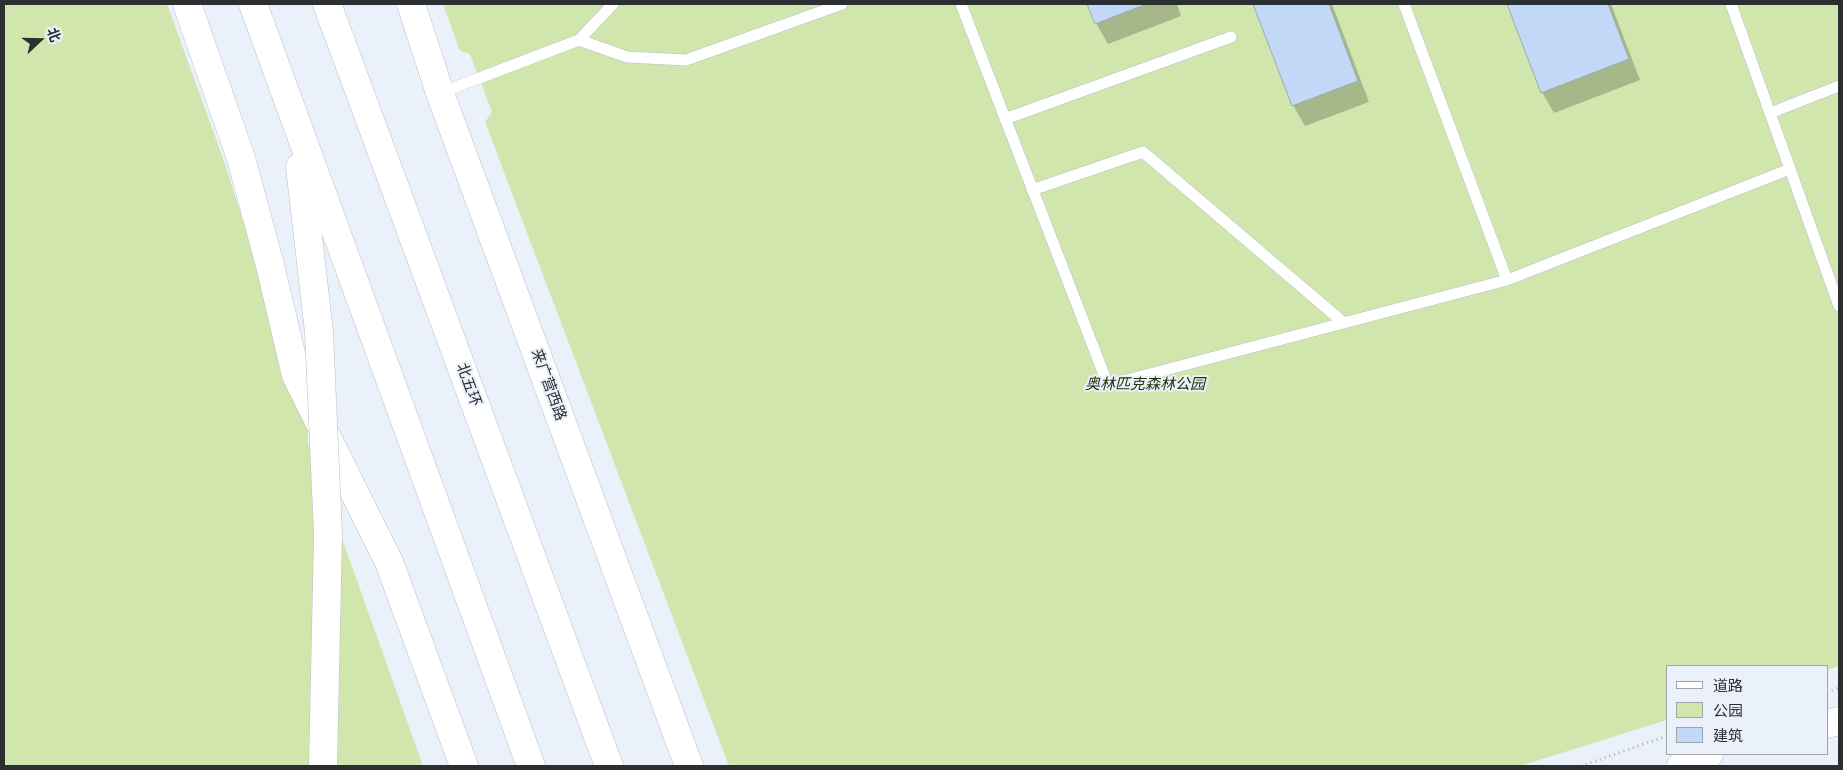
<!DOCTYPE html>
<meta charset="utf-8">
<style>
body{margin:0}
#map{position:relative;width:1843px;height:770px;overflow:hidden;background:#ebf1fa;font-family:"Source Serif 4","Noto Sans SC",serif}
canvas{display:block}
.frame{position:absolute;inset:0;border:5px solid #2c2f32;pointer-events:none}
.legend{position:absolute;left:1666px;top:665px;width:162px;height:90px;box-sizing:border-box;background:#ebf1fa;border:1px solid #9fa3aa;margin:0;padding:6px 9px;list-style:none;font-size:15px;color:#2c2f32}
.legend li{display:flex;align-items:center;gap:10px;height:25px}
.legend b{width:25px;border:1px solid #9fa3aa}
.north{position:absolute;left:15px;top:15px;width:50px;height:50px;-webkit-text-stroke:4px #ebf1fa;paint-order:stroke;rotate:69deg;font-size:14px;font-weight:700;line-height:20px;text-align:center;color:#2c2f32}
.north::after{content:'';display:block;margin:auto;width:18px;height:22px;background:#2c2f32;clip-path:polygon(50% 0,100% 100%,50% 72%,0 100%)}
</style>
<div id="map">
<canvas width="1843" height="770"></canvas>
<div class="frame"></div>
<ul class="legend">
<li><b style="height:6px;background:#fff"></b>道路</li>
<li><b style="height:14px;background:#d0e6ad"></b>公园</li>
<li><b style="height:14px;background:#c2d8f7"></b>建筑</li>
</ul>
<div class="north">北</div>
</div>
<script>
const c = document.querySelector('canvas').getContext('2d');
c.lineJoin = 'round';
function paint(path, color) { c.fillStyle = color; c.fill(path, 'evenodd'); }
const poly = rows => new Path2D(rows.map(r => 'M' + r).join(''));
function strokePath(path, color, width, dash) { c.strokeStyle = color; c.lineWidth = width; c.lineCap = dash ? 'butt' : 'round'; c.setLineDash(dash || []); c.stroke(path); }
function drawText(font, color, halo, rows, align = 'center') {
  c.font = font + ' "Source Serif 4","Noto Sans SC",serif'; c.lineWidth = 4; c.setLineDash([]); c.textBaseline = 'middle'; c.strokeStyle = halo; c.fillStyle = color; for (const [text, x, y, turn = 0] of rows) {
    c.save(); c.translate(x, y); c.rotate((+turn || 0) * Math.PI / 180); c.textAlign = isNaN(turn) ? turn : align; if (halo) c.strokeText(text, 0, 0); c.fillText(text, 0, 0); c.restore();
  }
}
paint(poly([
 [4,4,167,4,225,164,308,427,308,443,423,766,4,766],
 [443,4,1839,4,1839,666,1827,670,1827,666,1667,666,1667,720,1520,766,729,766,485,122,492,112,470,54,460,51]
]), '#d0e6ad');
paint(poly([
 [1088,4,1177,4,1181,16,1108,44,1096,23],
 [1255,4,1332,4,1369,102,1305,126,1293,105],
 [1508,4,1611,4,1640,80,1554,113,1542,92]
]), '#0003');
const building = poly([
 [1087,4,1147,4,1095,24,1087,4],
 [1253,4,1329,4,1358,81,1292,106,1253,4],
 [1507,4,1608,4,1629,59,1541,93,1507,4]
]);
paint(building, '#c2d8f7');
strokePath(building, '#a2a8b0', 1);
const service = poly([
 [961,4,1108,385,1507,280,1790,169],
 [1404,4,1507,280],
 [1731,4,1839,306],
 [579,40,627,57,686,60,842,4],
 [440,93,579,40,613,4],
 [1770,113,1839,86],
 [1005,119,1231,37],
 [1032,190,1143,152,1344,323]
]);
const tertiary = poly([
 [187,4,241,158,270,265,296,375,389,562,464,766],
 [411,4,440,93,689,766],
 [1827,724,1839,721],
 [1681,766,1709,754]
]);
const motorway = poly([
 [253,4,531,766],
 [327,4,609,766],
 [300,167,319,332]
]);
strokePath(service, '#bac0c8', 12);
strokePath(tertiary, '#bac0c8', 29);
strokePath(motorway, '#bac0c8', 29);
strokePath(poly([
 [1827,692,1839,688],
 [1581,766,1667,736]
]), '#abb0b7', 3, [1, 4]);
strokePath(service, '#fff', 11);
strokePath(tertiary, '#fff', 28);
strokePath(motorway, '#fff', 28);
const motorwayBridge = poly([
 [319,332,328,535,323,766]
]);
strokePath(motorwayBridge, '#bac0c8', 29, []);
strokePath(motorwayBridge, '#fff', 28);
drawText('15px', '#2c2f32', '#ebf1fa', [
 ["北五环",468,385,70],
 ["来广营西路",548,385,70]
]);
drawText('italic 15px', '#243008', '#ebf1fa', [
 ["奥林匹克森林公园",1145,385]
]);
</script>
